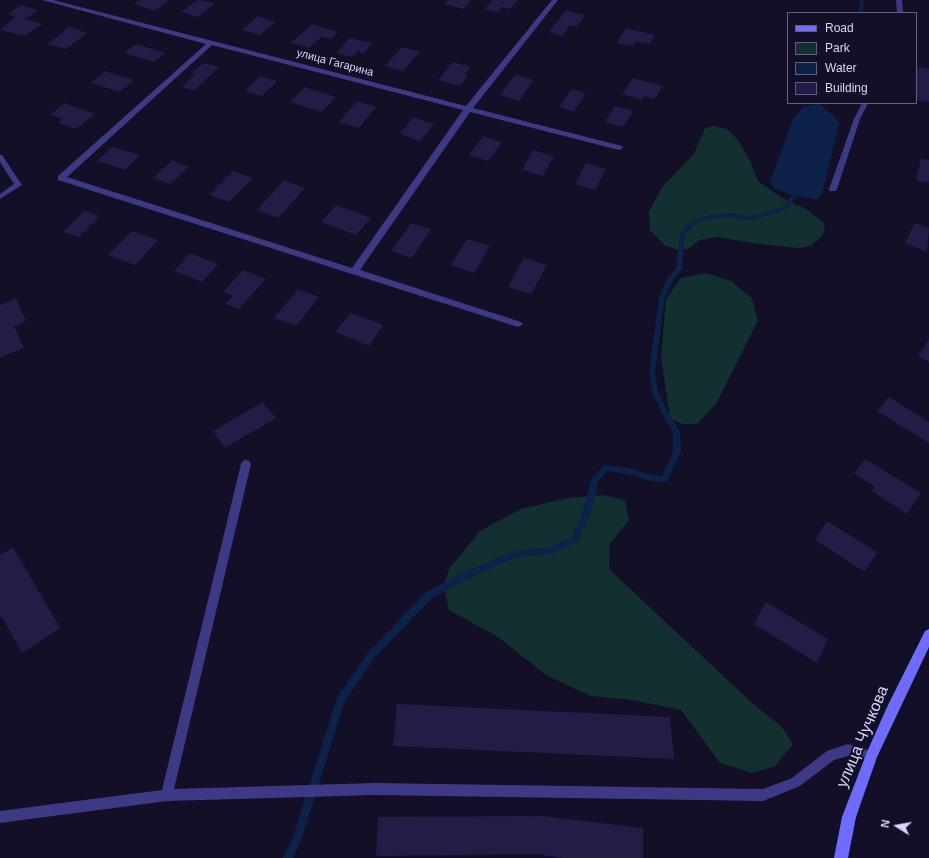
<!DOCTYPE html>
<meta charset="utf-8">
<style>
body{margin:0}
#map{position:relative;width:929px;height:858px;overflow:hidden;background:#130f26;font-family:Helvetica,sans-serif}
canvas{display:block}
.legend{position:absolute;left:787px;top:12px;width:130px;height:92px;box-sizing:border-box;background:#130f26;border:1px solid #625e7d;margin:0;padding:5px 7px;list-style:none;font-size:12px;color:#d9d4ff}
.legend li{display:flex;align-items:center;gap:8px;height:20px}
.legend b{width:20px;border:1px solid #625e7d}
.north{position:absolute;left:877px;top:806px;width:40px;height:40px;-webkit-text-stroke:3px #130f26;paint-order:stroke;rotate:281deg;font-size:11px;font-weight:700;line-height:16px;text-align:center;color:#d9d4ff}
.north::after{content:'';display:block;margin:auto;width:14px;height:18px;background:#d9d4ff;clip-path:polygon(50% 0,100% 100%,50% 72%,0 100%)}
</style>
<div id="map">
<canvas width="929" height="858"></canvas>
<ul class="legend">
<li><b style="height:5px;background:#6f6bff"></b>Road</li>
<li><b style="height:11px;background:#12302f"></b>Park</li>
<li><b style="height:11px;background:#0c2248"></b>Water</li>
<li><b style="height:11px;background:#241b47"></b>Building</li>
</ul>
<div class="north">N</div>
</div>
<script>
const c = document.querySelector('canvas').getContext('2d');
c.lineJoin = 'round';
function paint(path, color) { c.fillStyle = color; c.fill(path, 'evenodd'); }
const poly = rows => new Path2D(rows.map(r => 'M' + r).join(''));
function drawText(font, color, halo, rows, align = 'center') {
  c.font = font + ' Helvetica,sans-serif'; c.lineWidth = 4; c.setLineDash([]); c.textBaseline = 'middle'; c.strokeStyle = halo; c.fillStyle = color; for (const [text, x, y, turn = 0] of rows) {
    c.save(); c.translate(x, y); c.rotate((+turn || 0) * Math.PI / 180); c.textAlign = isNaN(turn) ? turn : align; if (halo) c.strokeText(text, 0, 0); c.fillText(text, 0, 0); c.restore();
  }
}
paint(poly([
 [713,126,727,129,738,140,750,161,758,181,782,198,806,209,825,224,823,235,811,246,798,248,759,244,717,237,700,240,688,249,678,250,664,245,650,230,649,212,662,187,694,154,705,128],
 [706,273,731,281,752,298,758,321,716,404,697,424,682,424,670,418,661,356,666,299,681,278],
 [603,495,625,500,629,520,609,545,610,570,752,703,781,726,793,744,775,766,752,773,720,763,681,710,632,700,591,696,546,675,498,637,449,610,444,587,449,569,480,531,521,509,568,498]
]), '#12302f');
paint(poly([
 [820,104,836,118,839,125,822,193,818,199,794,196,774,188,770,182,793,119,804,106]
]), '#0c2248');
paint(poly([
 [860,0,864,0,863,13,859,13,860,0],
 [794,194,797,196,787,209,759,218,748,220,729,217,711,219,694,224,685,234,682,269,672,282,665,297,655,373,658,391,667,411,680,432,681,452,667,481,664,482,650,481,633,475,607,471,599,480,589,517,577,542,551,554,514,558,472,577,432,598,375,657,344,703,302,838,293,858,283,858,293,837,337,698,369,651,426,592,466,571,514,551,550,547,571,538,581,517,592,478,603,466,606,465,633,469,650,475,662,476,673,452,673,432,661,412,652,391,649,373,659,297,667,279,676,268,680,232,690,222,711,215,729,213,748,216,759,214,783,207,792,195,794,194]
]), '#0c2248');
paint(poly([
 [140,0,169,0,155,11,134,4],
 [197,0,215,3,198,17,181,12],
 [448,0,471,0,463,9,444,4],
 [492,0,518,0,510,9,502,7,497,12,485,9],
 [21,5,38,10,25,19,42,24,25,36,0,30,15,17,7,14],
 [566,10,585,15,577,27,570,25,562,36,549,32],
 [258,16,276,22,260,35,242,30],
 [312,24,338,32,331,39,321,37,309,48,291,43],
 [69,27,87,33,66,49,48,44],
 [626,28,655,35,650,44,636,41,633,46,617,43],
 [350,38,372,43,364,53,358,51,352,57,336,53],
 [136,44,165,53,154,62,124,53],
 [402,47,420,52,403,71,385,66],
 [453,62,470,67,465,75,468,76,460,86,438,80],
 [203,63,219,67,194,91,182,87,195,74,192,73],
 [916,67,929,69,929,102,917,100],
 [105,71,134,80,120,92,91,83],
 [515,75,534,80,519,101,500,95],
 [260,76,277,81,262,96,245,91],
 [633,78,663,86,655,99,644,96,642,100,622,94],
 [304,87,336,97,322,112,290,102],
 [572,89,586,93,574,112,559,107],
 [357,101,376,107,359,128,339,122],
 [64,103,95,114,76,129,58,123,63,119,50,115],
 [615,106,634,111,623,127,605,122],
 [413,117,434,124,420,141,400,134],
 [483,136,502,142,488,161,469,155],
 [112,147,140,155,125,170,97,161],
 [533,150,554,156,543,176,522,170],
 [921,158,929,160,929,183,916,180],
 [172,160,189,167,170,184,153,178],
 [586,163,606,169,595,190,575,184],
 [233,171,253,178,229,202,209,195],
 [284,180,305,188,278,218,257,210],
 [336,205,371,218,356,235,321,222],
 [84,211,100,216,79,237,63,232],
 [411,223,431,229,412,258,391,251],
 [915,223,929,228,927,252,905,243],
 [132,231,158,240,135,265,108,255],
 [467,239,490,246,474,273,451,265],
 [190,253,218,264,202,282,174,271],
 [524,258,547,265,531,294,508,287],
 [243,270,266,279,239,309,225,304,233,296,223,292],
 [298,289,319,297,296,326,274,318],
 [16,298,26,321,14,326,24,348,0,358,0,305],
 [351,313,383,325,369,346,335,332],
 [929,339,929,362,918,356],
 [889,397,929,422,929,443,877,411],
 [263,402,276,418,225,448,213,431],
 [865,459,921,493,907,514,872,491,875,486,854,474],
 [827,521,877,552,865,572,815,540],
 [13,547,60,628,22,653,2,617,0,619,0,555],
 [766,602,828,639,817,663,754,624],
 [397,704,670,717,674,759,393,746],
 [541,816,643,828,643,858,561,858,538,854,376,856,378,817]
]), '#241b47');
paint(poly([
 [896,0,902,0,903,13,897,13,896,0],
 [862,103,868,103,860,119,837,189,836,191,830,191,829,189,854,119,862,103],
 [0,155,2,155,22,185,0,199,0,194,14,184,0,162,0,155],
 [246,460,249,461,251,464,174,789,375,783,763,789,792,778,827,751,848,744,875,752,877,756,875,760,871,762,848,756,834,760,800,786,763,801,375,795,167,801,0,823,0,811,162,790,241,464,243,461,246,460]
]), '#3d3a85');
paint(poly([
 [42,0,53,0,466,106,552,0,558,0,473,108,622,146,623,148,619,150,470,112,360,270,521,322,523,324,518,327,58,180,58,176,206,44,42,0],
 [212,45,463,110,352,268,67,177,212,45]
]), '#3d3a85');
paint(poly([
 [929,629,929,647,877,757,856,817,848,858,834,858,842,817,867,752,888,705,925,631,929,629]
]), '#6f6bff');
drawText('11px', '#d9d4ff', '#130f26', [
 ["улица Гагарина",335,63,15]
]);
drawText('16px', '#d9d4ff', '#130f26', [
 ["улица Чучкова",863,737,-67]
]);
</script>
